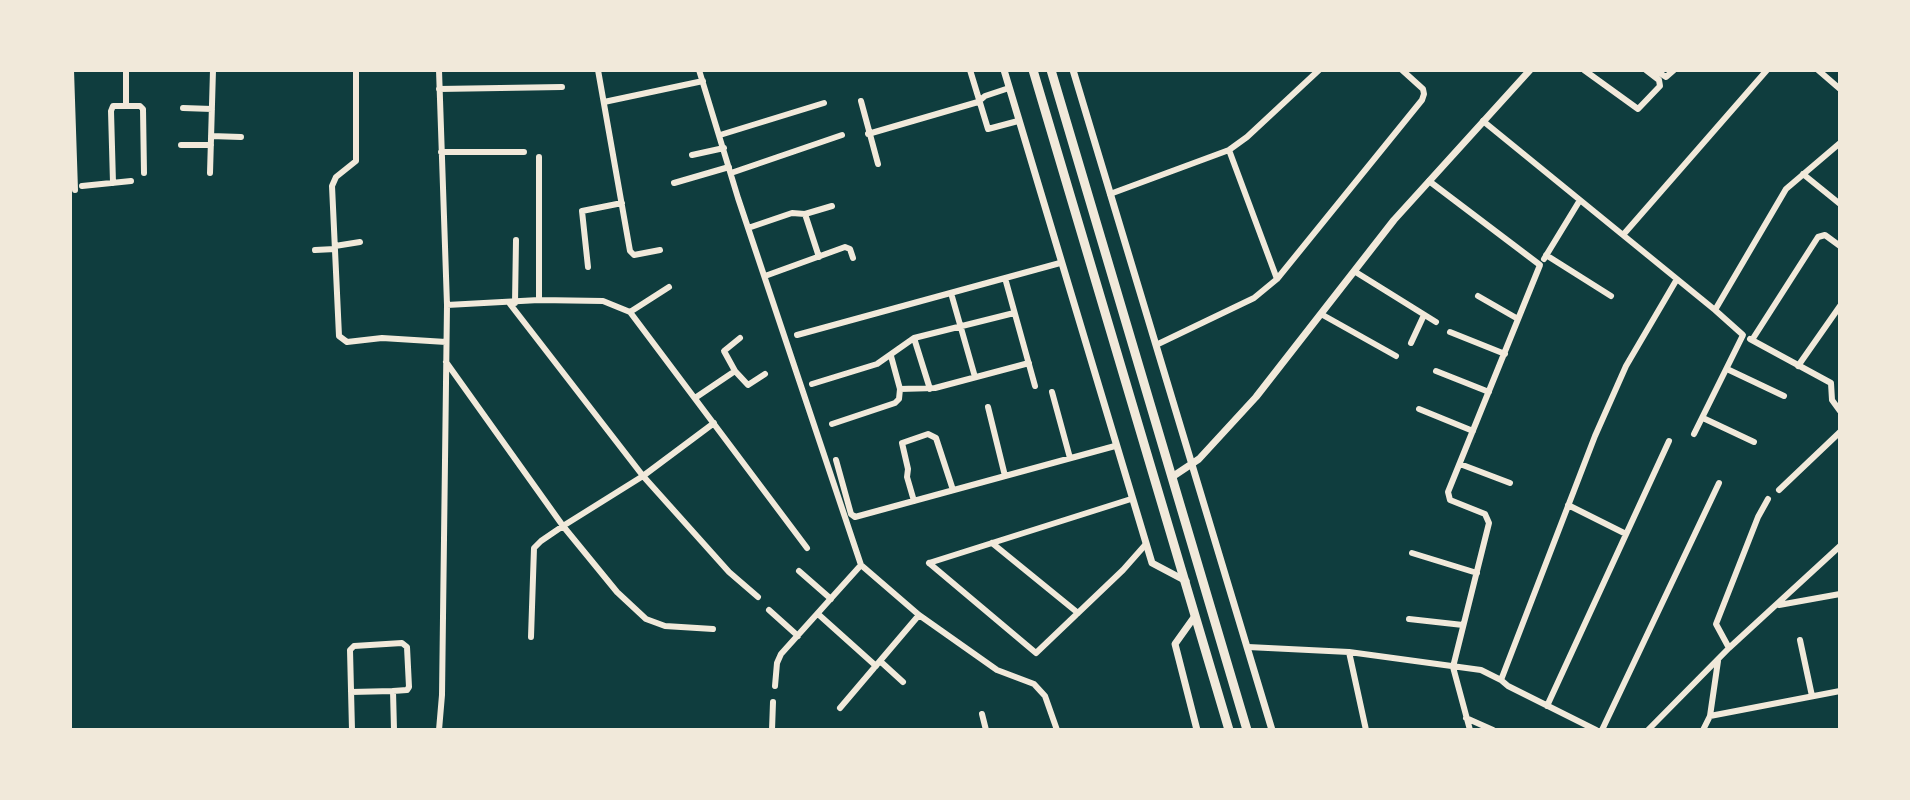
<!DOCTYPE html>
<style>
body{margin:0}
#map{position:relative;width:1910px;height:800px;overflow:hidden;background:#0f3d3e;font-family:Raleway,sans-serif}
canvas{display:block}
.frame{position:absolute;inset:0;border:72px solid #f1e9da;pointer-events:none}
</style>
<div id="map">
<canvas width="1910" height="800"></canvas>
<div class="frame"></div>
</div>
<script>
const c = document.querySelector('canvas').getContext('2d');
c.lineJoin = 'round';
const poly = rows => new Path2D(rows.map(r => 'M' + r).join(''));
function strokePath(path, color, width, dash) { c.strokeStyle = color; c.lineWidth = width; c.lineCap = dash ? 'butt' : 'round'; c.setLineDash(dash || []); c.stroke(path); }
strokePath(poly([
 [71,70,75,190],
 [356,70,356,161,336,177,332,186,339,336,347,342,382,338,446,342],
 [439,70,447,305,442,695,439,730],
 [598,70,630,251,634,255,660,250],
 [699,70,738,198,861,565,919,615,997,670,1034,684,1045,696,1057,730],
 [970,70,988,129,1018,121],
 [1584,70,1638,109,1660,86,1659,80,1646,70],
 [1655,70,1666,77,1674,70],
 [1818,70,1840,89],
 [439,89,562,87],
 [861,101,878,164],
 [604,102,703,81],
 [126,105,126,70],
 [183,108,212,109],
 [1483,121,1715,310,1786,189,1840,143],
 [868,134,978,102,985,96,1009,88],
 [720,135,824,103],
 [211,136,241,137],
 [181,145,211,145],
 [441,152,524,152],
 [692,155,724,148],
 [539,157,539,300],
 [210,173,213,70],
 [731,173,842,135],
 [1803,174,1840,204],
 [1429,181,1540,265,1448,492,1450,500,1485,514,1489,523,1453,667,1470,730],
 [113,183,111,111,113,106,140,106,143,109,144,173],
 [674,183,729,167],
 [82,186,131,181],
 [1110,194,1229,150],
 [805,214,819,257],
 [748,228,792,213,805,214,832,206],
 [1623,235,1767,70],
 [335,246,360,242],
 [315,250,335,249],
 [1546,255,1611,296],
 [1544,259,1580,200],
 [588,267,582,211,622,203],
 [1354,271,1436,322],
 [765,276,845,247,850,249,853,258],
 [1005,278,1035,386],
 [1277,279,1229,150,1247,137,1319,70],
 [951,293,975,377],
 [1478,296,1518,319],
 [515,303,516,240],
 [510,304,643,476,729,572,758,597],
 [447,305,539,300,603,301,630,312,807,548],
 [630,312,669,287],
 [1321,314,1396,356],
 [1450,332,1505,354],
 [797,335,1060,263],
 [740,338,724,351,735,371,748,385,765,374],
 [914,338,930,389],
 [1750,339,1831,383,1832,400,1840,411],
 [1752,340,1818,237,1825,235,1840,246],
 [1411,343,1424,315],
 [1156,345,1254,298,1277,279,1422,100,1424,94,1423,89,1402,70],
 [446,362,563,526,643,476,714,423],
 [1798,366,1840,306],
 [1727,369,1784,396],
 [1436,371,1489,392],
 [812,384,877,364,914,338,1014,313],
 [900,389,935,388,1029,363],
 [1052,392,1070,458],
 [695,398,735,371],
 [988,407,1005,476],
 [1419,409,1473,431],
 [1703,418,1754,442],
 [832,424,895,403,899,399,900,389,891,356],
 [1694,434,1743,335,1715,310],
 [836,460,851,514,855,517,1115,446],
 [1460,464,1510,483],
 [1779,490,1840,432],
 [914,501,907,477,908,469,902,443,928,434,936,438,953,490],
 [1568,505,1626,534],
 [992,543,1078,613],
 [1412,553,1477,573],
 [929,563,1036,653,1123,570,1146,544],
 [929,563,1131,499],
 [799,571,831,599],
 [1779,605,1840,594],
 [769,610,798,636],
 [818,614,876,666],
 [1409,619,1463,625],
 [531,637,534,548,541,541,563,526,617,592,646,619,665,626,713,629],
 [1800,640,1812,696],
 [1248,647,1349,652,1366,730],
 [1729,648,1716,624,1758,517,1768,499],
 [1349,652,1481,670,1501,680],
 [880,661,903,682],
 [775,686,777,663,781,654,861,565],
 [351,692,393,691],
 [1547,706,1669,441],
 [840,708,919,615],
 [982,714,986,730],
 [1710,716,1840,691],
 [1466,718,1493,730],
 [352,730,350,650,354,646,402,643,407,647,409,687,407,690,393,691,394,730],
 [772,730,773,702],
 [1596,730,1508,686,1501,680,1595,436,1626,366,1677,279],
 [1602,730,1719,483],
 [1648,730,1729,648,1840,546],
 [1703,730,1710,716,1718,661]
]), '#f1e9da', 6);
strokePath(poly([
 [1004,70,1152,563,1186,581],
 [1073,70,1272,730],
 [1172,477,1199,459,1256,397,1394,220,1530,70],
 [1195,616,1175,644,1197,730]
]), '#f1e9da', 7);
strokePath(poly([
 [1033,70,1229,730],
 [1051,70,1247,730]
]), '#f1e9da', 9);
</script>
